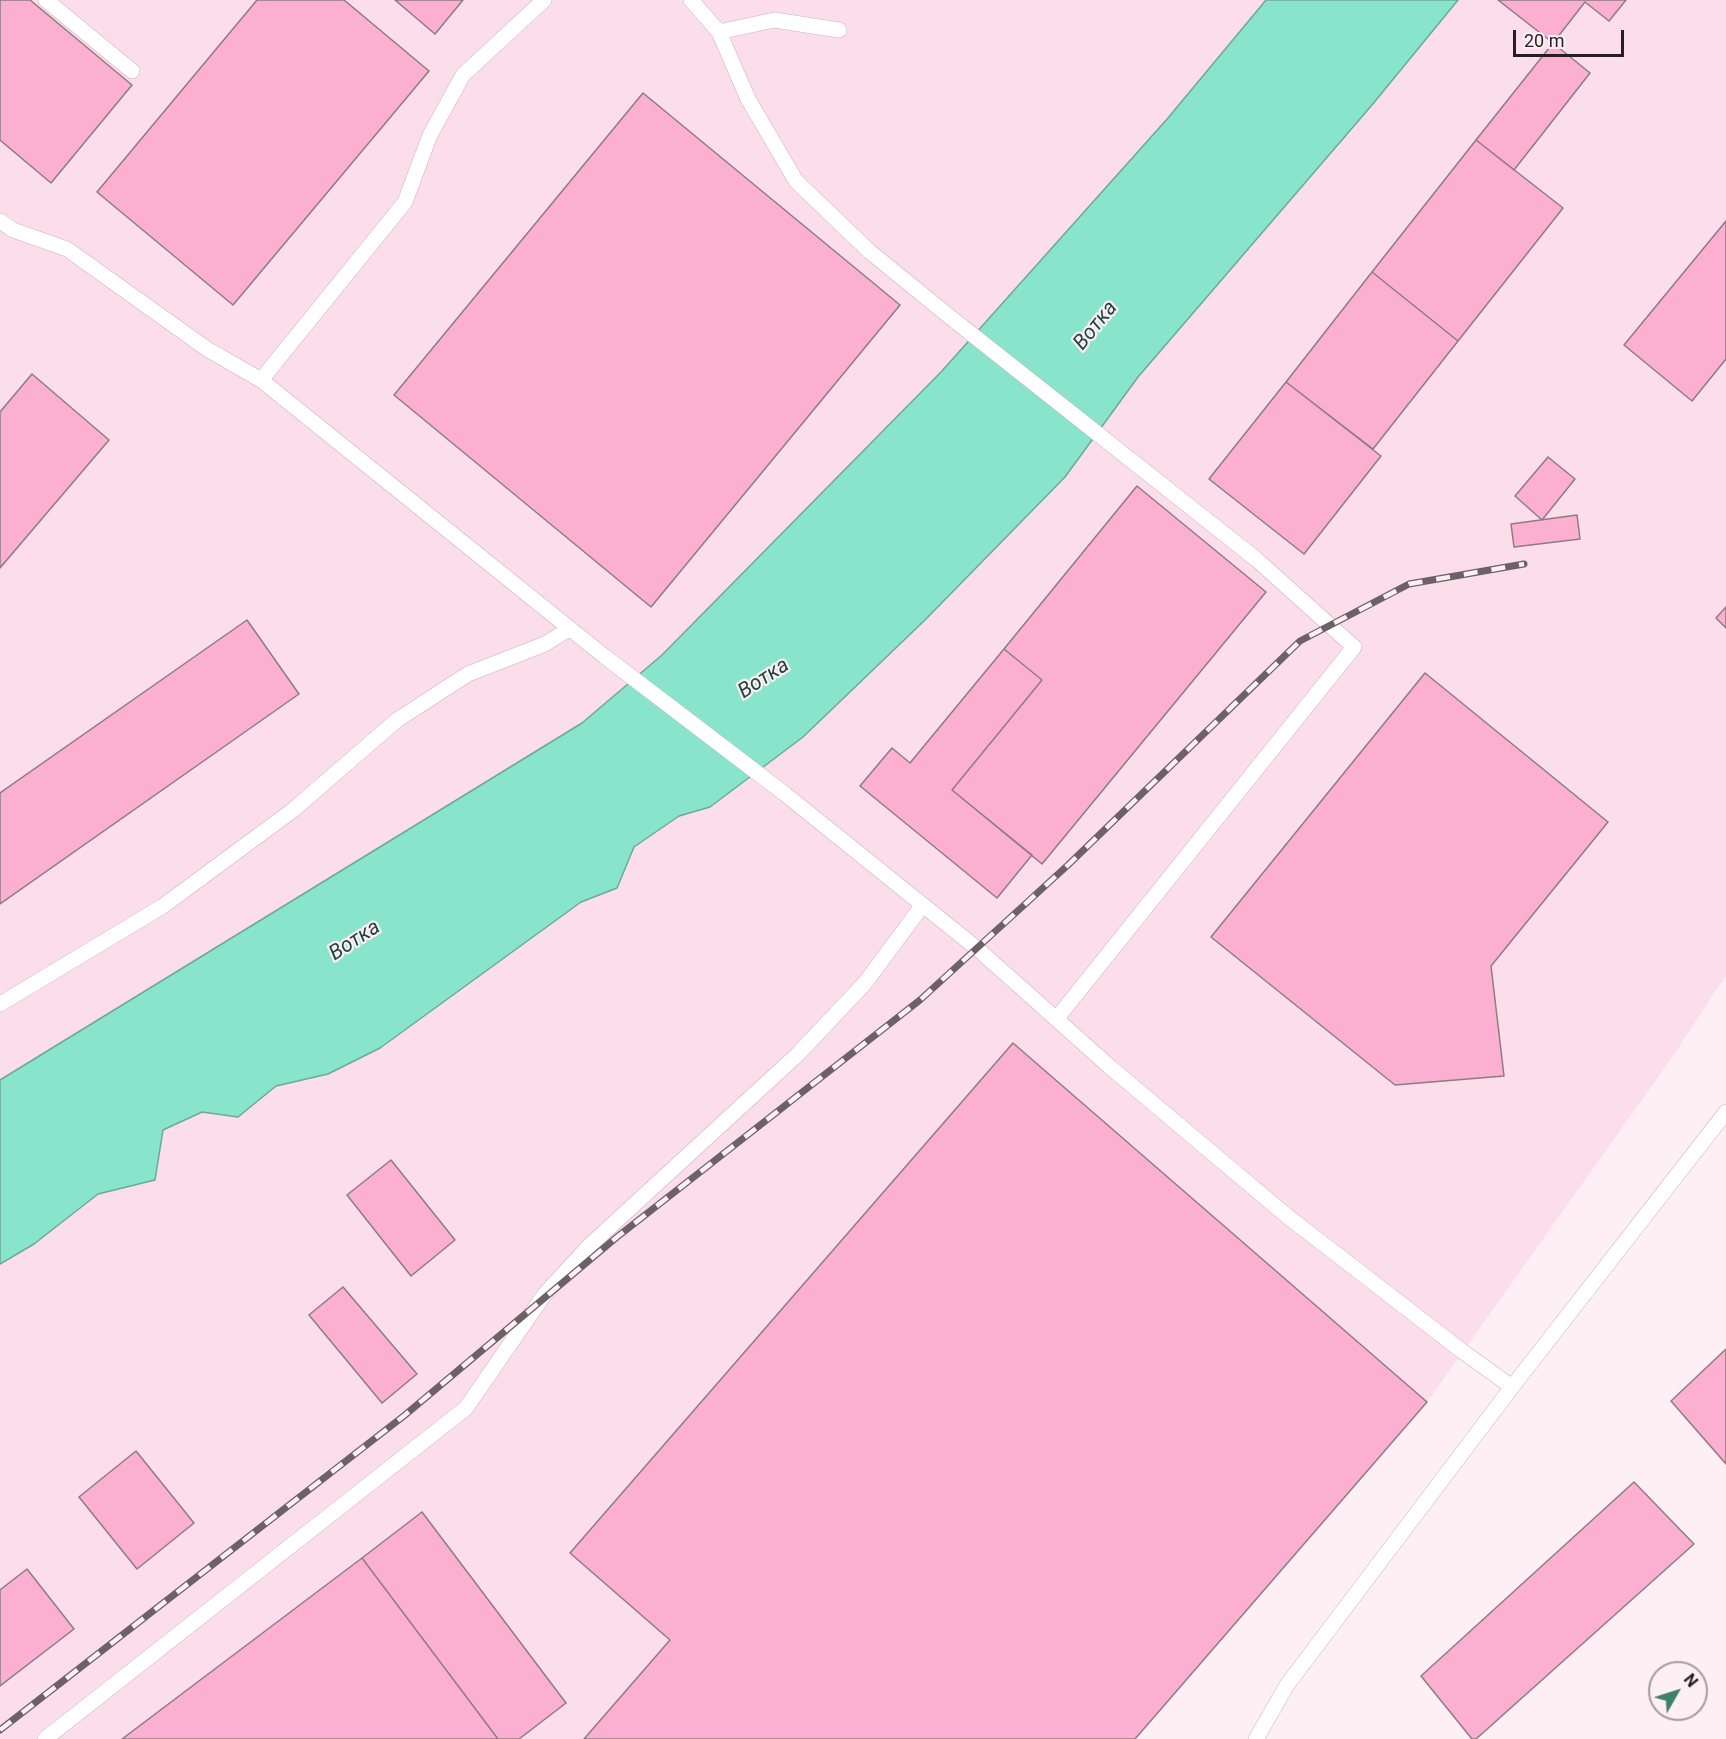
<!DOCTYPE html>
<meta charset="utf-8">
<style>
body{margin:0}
#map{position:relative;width:1726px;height:1739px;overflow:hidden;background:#fdeff4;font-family:Roboto,sans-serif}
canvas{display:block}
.north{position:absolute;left:1648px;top:1661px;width:60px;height:60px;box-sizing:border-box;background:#fdeff4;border:2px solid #a79ba0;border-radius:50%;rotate:51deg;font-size:16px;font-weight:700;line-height:24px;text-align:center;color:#261e22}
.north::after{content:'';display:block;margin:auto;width:21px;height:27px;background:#3f7f6d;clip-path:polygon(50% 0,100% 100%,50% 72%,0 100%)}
.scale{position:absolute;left:1513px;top:30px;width:111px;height:27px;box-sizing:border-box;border:3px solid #261e22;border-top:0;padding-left:8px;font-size:18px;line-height:21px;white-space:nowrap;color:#261e22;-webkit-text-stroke:4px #fdeff4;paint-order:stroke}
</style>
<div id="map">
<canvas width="1726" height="1739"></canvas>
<div class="north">N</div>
<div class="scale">20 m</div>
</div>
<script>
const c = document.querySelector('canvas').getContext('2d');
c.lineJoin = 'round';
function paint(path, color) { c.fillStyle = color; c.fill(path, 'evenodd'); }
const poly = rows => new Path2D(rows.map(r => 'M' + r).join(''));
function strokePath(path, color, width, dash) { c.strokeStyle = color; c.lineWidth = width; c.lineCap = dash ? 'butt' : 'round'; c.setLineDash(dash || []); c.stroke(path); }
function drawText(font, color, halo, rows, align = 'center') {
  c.font = font + ' Roboto,sans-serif'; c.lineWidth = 4.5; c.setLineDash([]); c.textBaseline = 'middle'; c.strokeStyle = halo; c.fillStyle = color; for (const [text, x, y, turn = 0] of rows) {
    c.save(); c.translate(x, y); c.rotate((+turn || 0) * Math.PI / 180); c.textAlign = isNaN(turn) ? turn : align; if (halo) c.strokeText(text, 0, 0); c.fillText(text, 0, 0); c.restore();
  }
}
paint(poly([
 [0,0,1726,0,1726,975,1673,1056,1427,1402,1135,1739,0,1739]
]), '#fcddea');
const water = poly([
 [1266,0,1458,0,1372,105,1138,377,1065,477,925,620,803,737,710,807,679,816,634,847,617,888,581,902,380,1048,328,1074,276,1086,238,1117,202,1112,163,1130,155,1180,98,1194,34,1244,0,1264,0,1080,582,723,662,655,941,372,1168,118,1266,0]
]);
paint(water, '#88e5cb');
strokePath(water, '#6ba998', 1.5);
const building = poly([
 [0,0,30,0,132,85,51,183,0,140,0,0],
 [257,0,344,0,429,71,233,305,97,192,257,0],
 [395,0,463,0,435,34,395,0],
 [1498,0,1626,0,1609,21,1585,2,1553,43,1498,0],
 [1553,43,1590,73,1514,170,1476,140,1553,43],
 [643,93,900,305,651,607,394,395,643,93],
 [1476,140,1563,208,1458,341,1372,272,1476,140],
 [1726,221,1726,359,1692,401,1624,345,1726,221],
 [1372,272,1458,341,1373,449,1286,382,1372,272],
 [32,374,109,440,0,568,0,412,32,374],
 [1286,382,1381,456,1304,554,1209,479,1286,382],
 [1548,457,1575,479,1542,520,1515,496,1548,457],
 [1137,486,1266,592,1042,864,952,790,1042,680,1004,649,1137,486],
 [1577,515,1580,539,1514,547,1511,524,1577,515],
 [1726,607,1726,628,1716,618,1726,607],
 [247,620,299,694,0,904,0,793,247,620],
 [1004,649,1042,680,952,790,1032,855,997,898,860,786,892,748,910,763,1004,649],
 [1425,673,1608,822,1491,966,1504,1076,1395,1085,1211,937,1425,673],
 [1013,1043,1427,1402,1135,1739,584,1739,670,1640,570,1553,1013,1043],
 [391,1160,455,1240,411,1276,347,1195,391,1160],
 [343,1287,417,1374,382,1403,309,1315,343,1287],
 [1726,1349,1726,1464,1671,1401,1726,1349],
 [136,1451,194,1523,137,1569,79,1497,136,1451],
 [1634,1482,1694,1544,1476,1739,1472,1739,1421,1676,1634,1482],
 [422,1512,566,1703,519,1739,498,1739,362,1558,422,1512],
 [362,1558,498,1739,122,1739,362,1558],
 [27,1569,74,1629,0,1686,0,1590,27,1569]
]);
paint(building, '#fbb0d2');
strokePath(building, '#8f7b83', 1.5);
const lane = poly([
 [46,0,132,71],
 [691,0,719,32,748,99,796,181,869,251,950,317,1256,559,1354,647,1057,1018],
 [719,32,774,20,839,30],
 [0,221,13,230,67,249,207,349,261,380,604,656,785,794,980,951,1110,1067,1287,1216,1462,1351,1512,1387],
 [261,380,405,202,430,135,463,75,544,0],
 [0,1004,163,906,293,810,397,720,468,674,545,644,569,629],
 [45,1739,466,1408,544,1295,589,1246,797,1055,865,983,922,906],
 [1256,1739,1287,1685,1512,1387,1726,1112]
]);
strokePath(lane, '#cab4bd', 16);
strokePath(lane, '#fff', 15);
const rail = poly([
 [0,1730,405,1415,617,1237,920,1000,1068,865,1300,641,1409,584,1524,564]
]);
strokePath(rail, '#6c6266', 7);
strokePath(rail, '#fdeff4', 4.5, [14]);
drawText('italic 21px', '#1f483d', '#fdeff4', [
 ["Вотка",1096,326,-51],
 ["Вотка",764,679,-33],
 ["Вотка",355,941,-33]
]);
</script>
